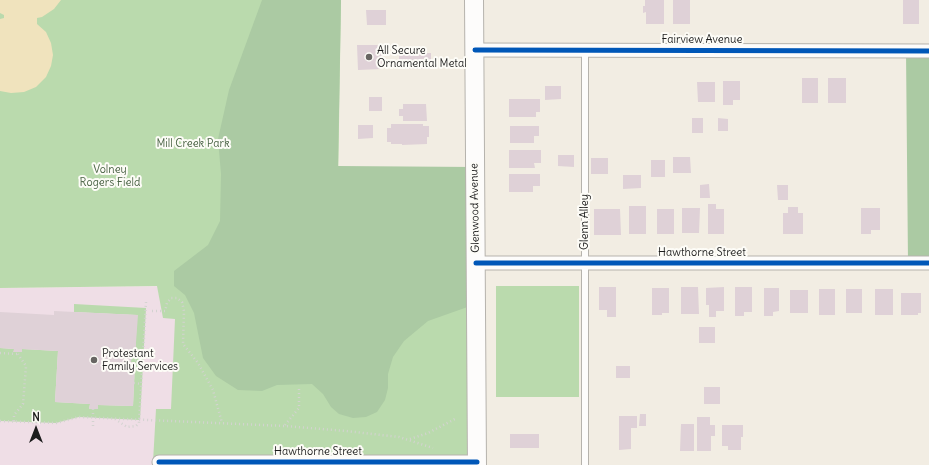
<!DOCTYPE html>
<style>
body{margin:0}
#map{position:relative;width:929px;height:465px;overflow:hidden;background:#f2ede3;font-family:Delius,sans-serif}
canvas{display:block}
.north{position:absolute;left:16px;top:409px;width:40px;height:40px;-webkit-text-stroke:3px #fdfcf7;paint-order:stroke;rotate:0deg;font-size:11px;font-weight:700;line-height:16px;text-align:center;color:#1c1c1c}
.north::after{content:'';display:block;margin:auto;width:14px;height:18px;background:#1c1c1c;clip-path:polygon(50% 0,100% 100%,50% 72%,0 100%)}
</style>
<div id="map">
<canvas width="929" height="465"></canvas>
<div class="north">N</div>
</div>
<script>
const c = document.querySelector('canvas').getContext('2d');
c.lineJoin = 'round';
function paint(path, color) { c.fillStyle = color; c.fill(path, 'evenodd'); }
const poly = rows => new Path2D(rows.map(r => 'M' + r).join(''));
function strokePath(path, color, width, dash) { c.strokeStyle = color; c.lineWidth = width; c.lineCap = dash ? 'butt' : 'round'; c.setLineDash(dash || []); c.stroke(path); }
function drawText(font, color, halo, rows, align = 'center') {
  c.font = font + ' Delius,sans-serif'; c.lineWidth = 4; c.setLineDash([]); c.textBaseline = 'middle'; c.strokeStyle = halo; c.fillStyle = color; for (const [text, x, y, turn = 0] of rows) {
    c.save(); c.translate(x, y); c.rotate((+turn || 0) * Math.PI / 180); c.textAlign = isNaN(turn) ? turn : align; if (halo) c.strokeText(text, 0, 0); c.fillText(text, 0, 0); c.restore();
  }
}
paint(poly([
 [174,286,194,313,159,465,0,465,0,288]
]), '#efdee6');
paint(poly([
 [0,0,341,0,338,187,475,187,477,462,153,462,156,409,171,409,175,319,163,318,157,286,0,288],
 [496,286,579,286,579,397,496,397],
 [74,304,146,308,140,420,79,417,56,423,0,421,0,348,14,349,14,352,22,352,22,349,58,351,55,402,90,404,89,409,98,409,98,405,133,406,135,362,131,362,131,356,135,356,137,315,74,312]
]), '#badaad');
paint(poly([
 [262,0,341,0,338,166,475,167,476,304,428,321,404,341,393,357,388,374,388,388,385,400,377,412,366,417,353,418,339,414,331,407,323,394,312,384,277,385,262,391,238,390,216,376,203,358,194,313,185,295,174,286,174,271,208,245,220,221,221,174,218,139,229,90],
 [906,51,929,51,929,263,908,263]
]), '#abcaa3');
paint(poly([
 [0,0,61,0,54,9,42,17,37,18,37,24,46,32,51,43,53,55,51,66,46,77,36,87,24,92,11,93,0,91,0,19,4,18,4,15,0,13]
]), '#f0e3bd');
paint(poly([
 [645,0,664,0,664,24,646,24,646,12,643,13,643,6,645,6],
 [673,0,690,0,690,24,673,24],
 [903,0,919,0,919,24,903,24],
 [366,10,386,10,386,25,367,25],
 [357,45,381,45,382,69,358,70],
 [399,53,431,53,431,69,399,69],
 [802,78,818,78,818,103,802,103],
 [828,78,846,78,846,103,828,103],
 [723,81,740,81,740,100,733,100,733,105,723,105],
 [697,82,715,82,715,102,698,102],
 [545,86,561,86,561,99,545,100],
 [369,97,382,97,382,111,369,111],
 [509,99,540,99,540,112,536,112,536,117,509,117],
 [403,104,426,104,427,121,403,121,403,116,399,116,399,109,403,109],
 [692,118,703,118,703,133,692,133],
 [718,118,728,119,728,131,718,131],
 [391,124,423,124,423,126,429,126,429,137,427,137,427,144,402,145,402,144,391,144,391,142,387,142,387,128,391,128],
 [358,125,373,125,373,138,358,139],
 [510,126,539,126,539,136,534,136,534,143,510,143],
 [509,150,541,150,541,163,534,163,535,168,509,168],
 [558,155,574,155,574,167,558,166],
 [673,157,690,157,691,173,673,173],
 [591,158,608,158,608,174,591,174],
 [651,160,665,160,665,177,651,177],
 [509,174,540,174,540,186,533,186,533,192,509,192],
 [623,175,641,175,641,188,623,189],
 [709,184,710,198,700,198,700,185],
 [777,185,788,185,788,200,778,200],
 [708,204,716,204,716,209,724,209,724,234,708,234],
 [629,206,646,206,646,234,629,234],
 [788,207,798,207,798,213,803,213,803,234,783,234,783,213,788,213],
 [682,208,700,208,699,233,682,233],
 [861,208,880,208,880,230,871,230,871,234,861,234],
 [594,209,620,209,621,235,594,235],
 [657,209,674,209,674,234,657,234],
 [599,287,616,287,616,317,607,317,607,310,599,310],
 [681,287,698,287,699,314,681,314],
 [724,287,724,311,716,311,716,317,709,317,709,305,706,305,706,288],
 [735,287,752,287,752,312,744,312,744,316,735,316],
 [652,288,669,288,669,313,662,313,662,315,652,315],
 [764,288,779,288,779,311,773,312,773,316,764,316],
 [819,289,835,289,835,315,819,315],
 [846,289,862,289,862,313,846,313],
 [875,289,893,289,893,315,875,315],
 [790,290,808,290,808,313,790,313],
 [901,293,921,293,921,313,918,313,918,315,901,315],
 [54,311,138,315,135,356,131,356,131,362,135,362,133,406,98,405,98,409,89,409,90,404,55,402,58,351,22,349,22,352,13,352,14,349,0,348,0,312,54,315],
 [699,327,715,327,715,343,699,343],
 [616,366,630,366,630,378,616,378],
 [704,387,720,387,720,404,704,404],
 [640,414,646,414,646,426,639,426],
 [619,416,637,416,637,428,631,428,631,449,619,450],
 [697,417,710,417,710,425,715,425,715,436,711,436,711,451,697,451],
 [681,424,694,424,694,451,680,451],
 [722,425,743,425,743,437,741,437,741,450,728,450,728,446,722,446],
 [510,434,539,434,539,448,510,448]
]), '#dfd1d7');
const lane = poly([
 [585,465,585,50]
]);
const street = poly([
 [475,50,929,51],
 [476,263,929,263],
 [159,462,477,462]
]);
const secondary = poly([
 [474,0,477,465]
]);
strokePath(lane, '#b6b3ad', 8);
strokePath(street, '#b6b3ad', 15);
strokePath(secondary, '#b6b3ad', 20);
strokePath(poly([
 [152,311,165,311,167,303,171,298,177,298,182,302,184,311,183,344,198,363,213,390,222,423],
 [0,353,18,354,18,352],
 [131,359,143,360],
 [134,383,142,384],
 [115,419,127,427,136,426,139,423,146,302],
 [0,421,56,423,79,417,285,426,346,431,399,437,433,448],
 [14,421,14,415,23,404,26,366,18,354],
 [285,425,299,408,299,389],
 [93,426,93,409],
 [410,439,428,433,457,418]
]), '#d3d3d0', 2.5, [1, 3]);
strokePath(lane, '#fdfcfb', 6);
strokePath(street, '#fdfcfb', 13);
strokePath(secondary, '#fdfcfb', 18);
strokePath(poly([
 [475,50,929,51],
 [476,263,929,263],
 [159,462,477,462]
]), '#0057b8', 5);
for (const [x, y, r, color] of [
 [369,57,4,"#676562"],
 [94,360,4,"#676562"]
]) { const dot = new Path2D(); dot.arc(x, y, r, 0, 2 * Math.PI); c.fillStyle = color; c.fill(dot); strokePath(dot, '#fdfcf7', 1.5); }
drawText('11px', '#1c1c1c', '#fdfcf7', [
 ["Fairview Avenue",702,40],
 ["Glenwood Avenue",475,208,-91],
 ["Glenn Alley",585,222,-90],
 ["Hawthorne Street",702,253],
 ["Hawthorne Street",318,452]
]);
drawText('11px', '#1c1c1c', '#fdfcf7', [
 ["All Secure",377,51],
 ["Ornamental Metal",377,64],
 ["Protestant",102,354],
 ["Family Services",102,367]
], 'left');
drawText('11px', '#496244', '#fdfcf7', [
 ["Mill Creek Park",193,144],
 ["Volney",110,170],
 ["Rogers Field",110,183]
]);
</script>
